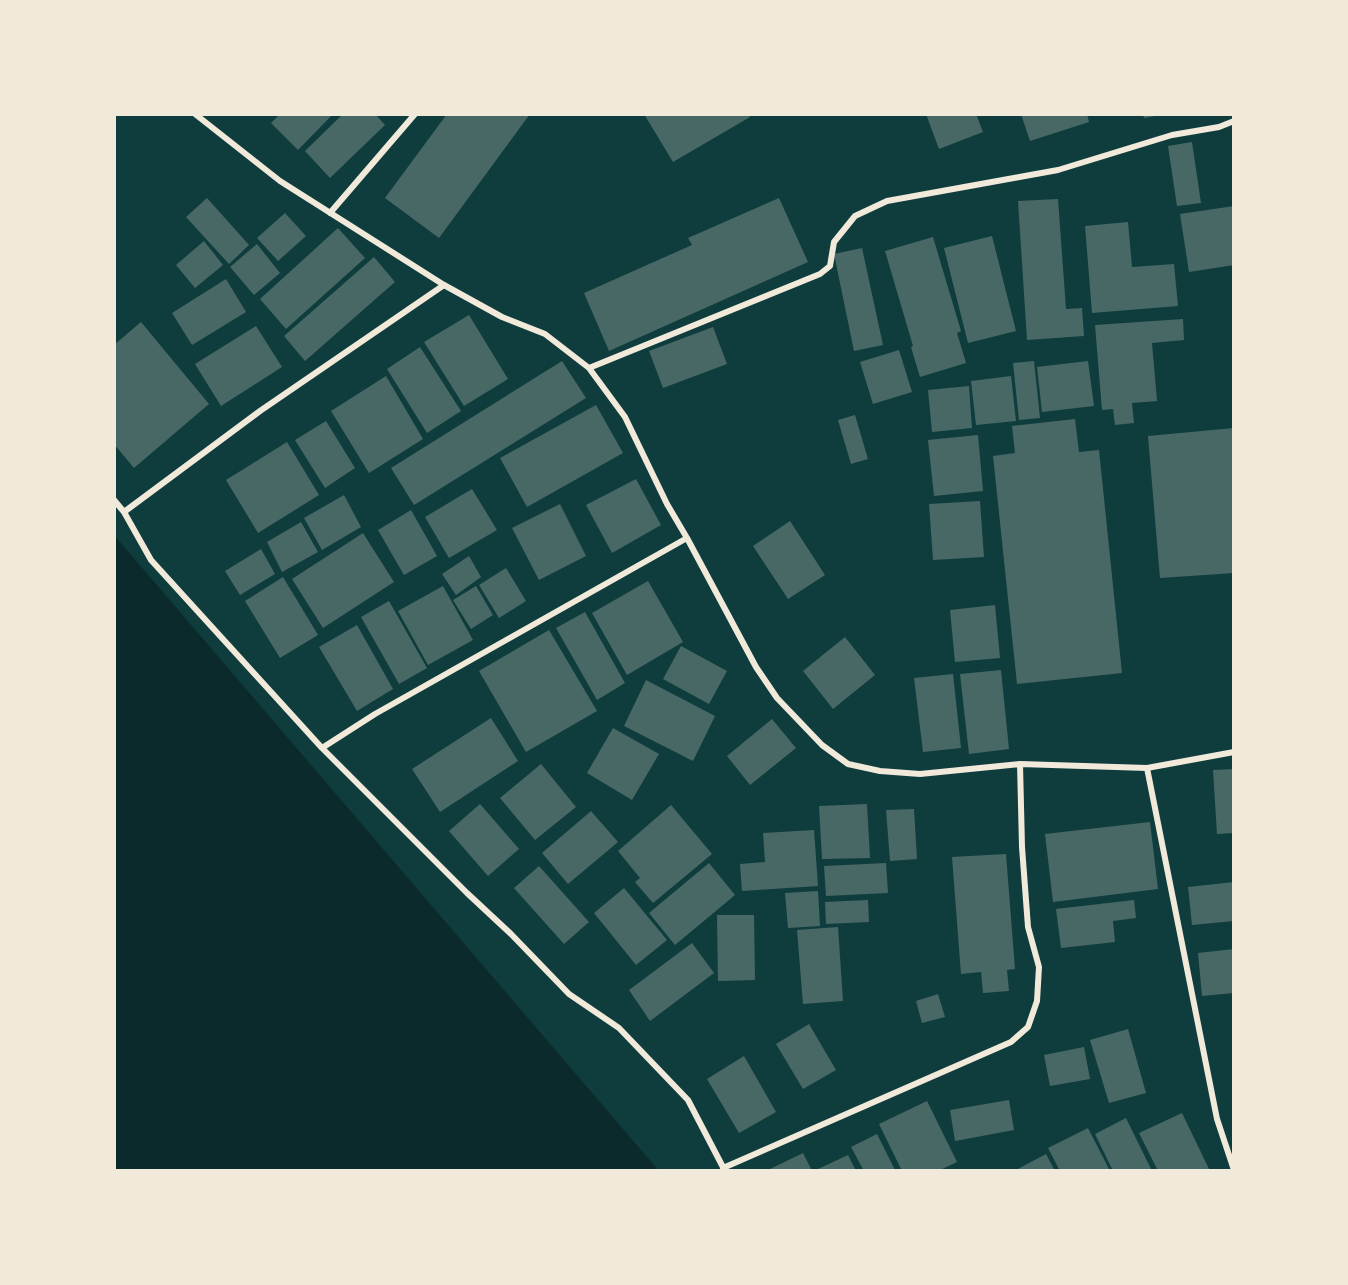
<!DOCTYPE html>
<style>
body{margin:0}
#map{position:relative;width:1348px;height:1285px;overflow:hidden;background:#0f3d3e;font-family:Montserrat,sans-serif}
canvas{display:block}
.frame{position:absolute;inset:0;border:116px solid #f1e9da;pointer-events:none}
</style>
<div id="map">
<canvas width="1348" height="1285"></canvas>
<div class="frame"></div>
</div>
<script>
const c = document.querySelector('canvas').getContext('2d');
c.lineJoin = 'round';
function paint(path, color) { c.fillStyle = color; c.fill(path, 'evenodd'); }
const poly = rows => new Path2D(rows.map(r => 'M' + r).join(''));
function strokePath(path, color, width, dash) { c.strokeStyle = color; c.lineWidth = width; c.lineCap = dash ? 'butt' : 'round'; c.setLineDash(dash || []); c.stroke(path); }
paint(poly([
 [114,535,659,1171,114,1171]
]), '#0a2a2b');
paint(poly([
 [280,114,333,114,298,150,271,123],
 [343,114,375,114,385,125,330,178,305,151],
 [447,114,530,114,439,238,385,198],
 [644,114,749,114,750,117,673,162],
 [926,114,976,114,983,132,939,149],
 [1021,114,1087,114,1089,122,1030,141],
 [1143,114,1160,114,1160,115,1144,118],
 [1192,142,1201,203,1177,206,1168,146],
 [207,198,249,245,229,264,186,217],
 [779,198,808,262,609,351,584,293,692,245,688,238],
 [1058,199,1066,309,1082,308,1084,336,1027,340,1018,201],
 [1234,206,1234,265,1189,272,1180,214],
 [285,213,306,236,278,261,257,238],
 [1128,222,1132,267,1174,264,1178,306,1092,313,1085,226],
 [338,228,365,258,286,329,260,299],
 [992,236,1016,331,968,343,944,248],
 [933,237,961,331,957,333,966,363,920,377,911,347,913,346,885,251],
 [204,241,223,265,195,288,176,265],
 [257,244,280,273,254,295,230,267],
 [862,248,883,345,854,351,834,254],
 [374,257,395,282,305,361,284,336],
 [226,279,246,312,192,345,172,313],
 [469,315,508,379,464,406,424,342],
 [1183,319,1184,340,1152,343,1157,401,1132,403,1134,423,1115,425,1113,409,1102,410,1095,325],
 [141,322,209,404,134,468,114,444,114,345],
 [256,326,282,367,221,406,195,364],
 [713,327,727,364,663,388,649,351],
 [420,347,461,411,427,433,387,369],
 [899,350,912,392,873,404,860,362],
 [562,361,586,398,414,505,391,468],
 [1034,361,1040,418,1019,420,1013,363],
 [1088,361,1094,406,1042,412,1037,367],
 [386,376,423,439,369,473,331,411],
 [1011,376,1016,421,976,425,971,381],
 [969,386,972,428,932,432,928,390],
 [596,405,623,453,527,507,500,458],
 [855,415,868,459,851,464,838,420],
 [1075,419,1079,452,1099,450,1122,673,1017,684,993,456,1015,453,1012,426],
 [326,421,355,468,325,488,295,440],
 [1234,428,1234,573,1160,578,1148,436],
 [978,435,983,491,934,496,928,440],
 [287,442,319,495,258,533,226,480],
 [636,479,661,525,612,553,586,505],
 [472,489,497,530,449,558,425,517],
 [344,495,361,527,322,550,304,518],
 [980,501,984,557,933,560,929,504],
 [560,504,586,556,539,580,512,528],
 [411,510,437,556,404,575,378,530],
 [790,521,825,575,788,599,753,546],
 [301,522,318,552,282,572,267,542],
 [363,533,394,582,323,628,292,579],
 [261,549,275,574,240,595,225,571],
 [469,556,481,577,456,595,442,574],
 [506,568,526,601,499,618,479,585],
 [283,577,318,635,280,658,245,601],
 [648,581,683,642,627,675,592,613],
 [443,586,473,640,428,665,398,611],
 [476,586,493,615,471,629,453,600],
 [389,601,427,668,399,684,361,617],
 [995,605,1000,658,955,662,950,610],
 [585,612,625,683,597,700,556,628],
 [357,625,393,689,357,711,319,647],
 [549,630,597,711,526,752,479,671],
 [845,637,875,675,833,709,803,671],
 [681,646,727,671,709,704,663,679],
 [1001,670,1009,749,969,754,960,674],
 [953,674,961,748,923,752,914,678],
 [646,680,715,716,693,761,624,726],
 [491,718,518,761,440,812,412,769],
 [772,719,796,748,750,785,727,756],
 [613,728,659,754,632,800,587,773],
 [541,764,576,807,535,840,500,798],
 [1234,769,1234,833,1217,834,1213,770],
 [480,804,519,849,488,876,449,831],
 [867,804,870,858,822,859,819,806],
 [671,805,712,854,653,903,635,882,640,878,618,851],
 [914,809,917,859,890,861,886,810],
 [591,811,618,842,568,884,542,853],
 [1150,822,1158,889,1053,902,1045,834],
 [814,830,818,886,742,891,740,864,765,862,763,833],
 [1006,854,1015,969,1007,970,1009,991,983,993,981,972,961,974,952,857],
 [709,863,735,895,675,945,649,913],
 [886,863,888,893,826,896,824,866],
 [539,866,589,922,564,944,514,888],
 [1234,882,1234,921,1192,925,1188,887],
 [624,888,667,940,636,965,594,913],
 [818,891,820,926,788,928,785,893],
 [868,900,869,922,826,924,825,902],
 [1134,900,1136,918,1113,921,1115,942,1061,948,1056,909],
 [717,915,754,915,755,980,718,981],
 [838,927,843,1001,803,1004,797,930],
 [692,943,714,973,650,1021,629,990],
 [1234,949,1234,993,1202,996,1198,953],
 [938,994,945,1017,922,1023,916,1001],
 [809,1024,836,1070,803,1089,776,1044],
 [1128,1029,1146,1093,1109,1103,1090,1040],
 [1084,1047,1090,1079,1050,1086,1044,1055],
 [744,1056,776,1112,739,1133,707,1079],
 [1009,1100,1014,1130,955,1141,950,1110],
 [927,1101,957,1162,938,1171,902,1171,879,1124],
 [1182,1113,1210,1171,1158,1171,1139,1133],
 [1126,1118,1152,1171,1113,1171,1095,1134],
 [1088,1128,1110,1171,1060,1171,1048,1148],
 [877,1134,895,1170,892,1171,864,1171,851,1147],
 [803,1153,812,1171,766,1171],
 [1046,1154,1055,1171,1014,1171],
 [848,1155,856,1171,819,1171,818,1169]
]), '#486865');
strokePath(poly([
 [195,114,280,181,444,285,502,317,545,334,589,368,625,417,667,504,687,538,756,667,777,698,822,745,848,764,880,771,920,774,1020,764,1147,768,1234,752],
 [330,213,415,114],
 [589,368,820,274,830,266,834,242,855,216,887,201,1058,170,1172,135,1219,127,1234,121],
 [114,500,124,512,151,560,322,748,467,893,511,934,569,994,619,1028,688,1100,725,1171],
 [124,512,260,411,444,285],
 [322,748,375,714,687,538],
 [1147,768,1217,1119,1234,1170],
 [723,1168,1011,1042,1028,1027,1037,1001,1039,967,1028,927,1022,847,1020,764]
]), '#f1e9da', 6);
</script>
